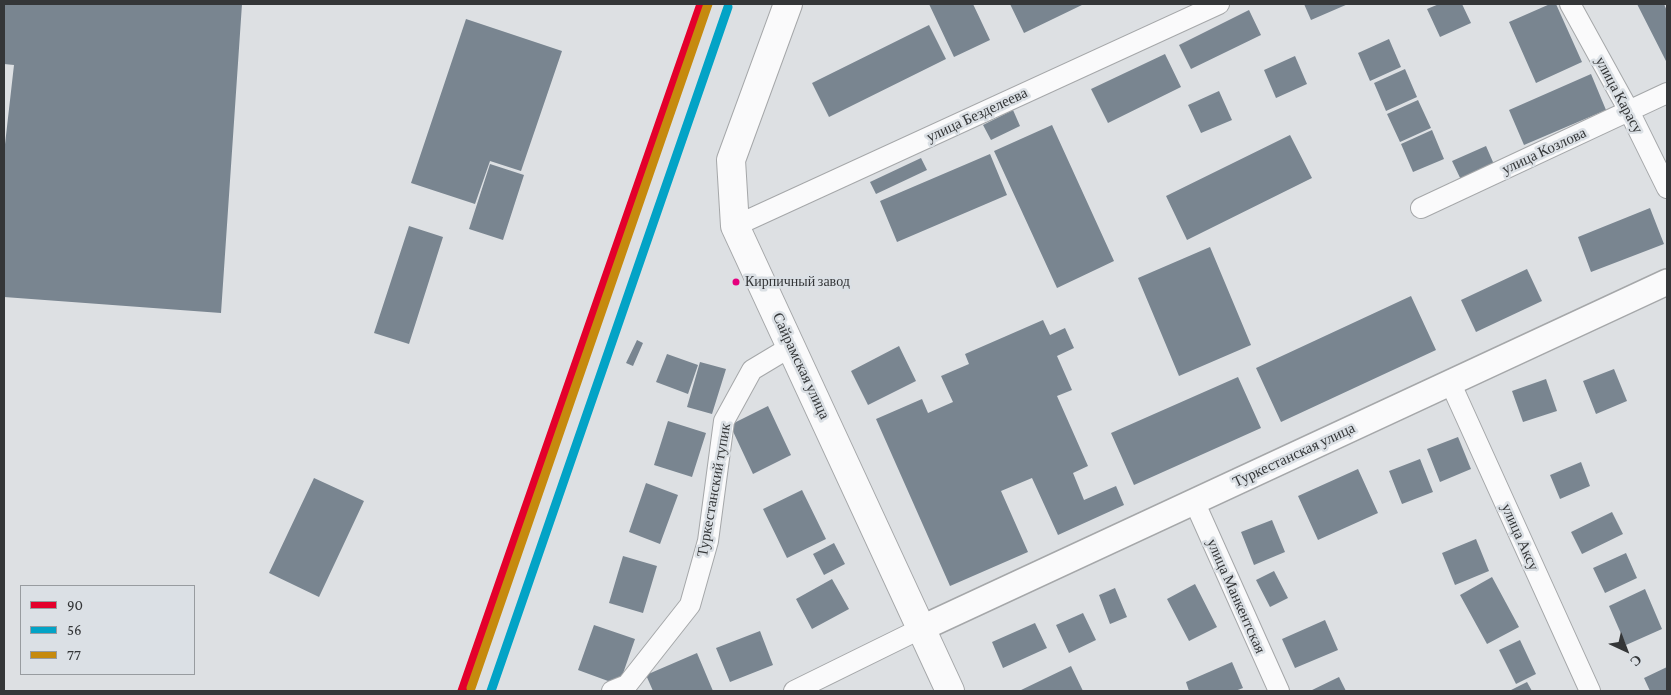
<!DOCTYPE html>
<meta charset="utf-8">
<style>
body{margin:0}
#map{position:relative;width:1671px;height:695px;overflow:hidden;background:#dde0e3;font-family:"Crimson Pro",serif}
canvas{display:block}
.frame{position:absolute;inset:0;border:5px solid #343638;pointer-events:none}
.legend{position:absolute;left:20px;top:585px;width:175px;height:90px;box-sizing:border-box;background:#dbe0e5;border:1px solid #989ca0;margin:0;padding:6px 9px;list-style:none;font-size:15px;color:#343638}
.legend li{display:flex;align-items:center;gap:10px;height:25px}
.legend b{width:25px;border:1px solid #989ca0}
.north{position:absolute;left:1601px;top:625px;width:50px;height:50px;-webkit-text-stroke:4px #dbe0e5;paint-order:stroke;rotate:137deg;font-size:14px;font-weight:700;line-height:20px;text-align:center;color:#343638}
.north::after{content:'';display:block;margin:auto;width:18px;height:22px;background:#343638;clip-path:polygon(50% 0,100% 100%,50% 72%,0 100%)}
</style>
<div id="map">
<canvas width="1671" height="695"></canvas>
<div class="frame"></div>
<ul class="legend">
<li><b style="height:6px;background:#e4002b"></b>90</li>
<li><b style="height:6px;background:#03a3c6"></b>56</li>
<li><b style="height:6px;background:#c68a0e"></b>77</li>
</ul>
<div class="north">С</div>
</div>
<script>
const c = document.querySelector('canvas').getContext('2d');
c.lineJoin = 'round';
function paint(path, color) { c.fillStyle = color; c.fill(path, 'evenodd'); }
const poly = rows => new Path2D(rows.map(r => 'M' + r).join(''));
function strokePath(path, color, width, dash) { c.strokeStyle = color; c.lineWidth = width; c.lineCap = dash ? 'butt' : 'round'; c.setLineDash(dash || []); c.stroke(path); }
function drawText(font, color, halo, rows, align = 'center') {
  c.font = font + ' "Crimson Pro",serif'; c.lineWidth = 5; c.setLineDash([]); c.textBaseline = 'middle'; c.strokeStyle = halo; c.fillStyle = color; for (const [text, x, y, turn = 0] of rows) {
    c.save(); c.translate(x, y); c.rotate((+turn || 0) * Math.PI / 180); c.textAlign = isNaN(turn) ? turn : align; if (halo) c.strokeText(text, 0, 0); c.fillText(text, 0, 0); c.restore();
  }
}
paint(poly([
 [4,4,242,4,221,313,4,297,4,153,14,65,4,64],
 [929,4,973,4,990,40,954,57],
 [1010,4,1084,4,1024,33],
 [1304,4,1348,4,1311,20],
 [1439,4,1462,4,1471,23,1440,37,1427,9],
 [1550,4,1556,4,1582,62,1536,83,1509,22],
 [1637,4,1664,4,1667,11,1667,63],
 [1249,10,1261,35,1191,69,1179,45],
 [466,19,562,51,521,171,490,161,475,204,411,183],
 [929,25,946,59,829,117,812,83],
 [1389,39,1401,67,1370,81,1358,53],
 [1165,54,1181,87,1108,123,1091,89],
 [1295,56,1307,84,1276,98,1264,70],
 [1405,69,1417,97,1386,111,1374,83],
 [1591,74,1606,110,1524,145,1509,110],
 [1219,91,1232,120,1201,133,1188,105],
 [1418,100,1431,128,1400,142,1387,114],
 [1013,110,1020,126,991,140,983,125],
 [1052,125,1114,261,1057,288,994,151],
 [1432,130,1444,159,1413,172,1401,144],
 [1290,135,1312,178,1187,240,1166,196],
 [1486,146,1496,169,1463,184,1452,161],
 [990,154,1007,195,897,242,880,201],
 [921,158,927,170,876,194,870,182],
 [490,164,524,175,503,240,469,229],
 [1650,208,1664,244,1591,272,1578,237],
 [409,226,443,237,409,344,374,333],
 [1210,247,1251,345,1179,376,1138,278],
 [1527,269,1542,301,1476,332,1461,300],
 [1411,296,1436,350,1281,422,1256,368],
 [1043,320,1050,335,1065,328,1074,348,1057,356,1072,390,1057,396,1088,466,1073,473,1084,500,1116,486,1124,505,1058,535,1032,478,1001,491,1028,552,950,586,876,419,922,399,928,413,953,402,941,376,969,364,965,354],
 [637,340,643,343,633,366,626,363],
 [899,346,916,381,868,405,851,371],
 [667,354,698,365,688,394,656,382],
 [700,362,726,369,712,414,687,407],
 [1614,369,1627,401,1596,414,1583,381],
 [1238,377,1261,428,1134,485,1111,433],
 [1546,379,1557,411,1523,422,1512,391],
 [768,406,791,455,753,474,730,425],
 [668,421,706,433,692,477,654,465],
 [1458,437,1471,469,1440,482,1427,449],
 [1420,459,1433,492,1402,504,1389,471],
 [1581,462,1590,486,1560,499,1550,475],
 [1358,469,1378,513,1318,540,1298,496],
 [314,478,364,501,319,597,269,573],
 [646,483,678,495,660,544,629,532],
 [802,490,826,539,787,558,763,509],
 [1612,512,1623,534,1582,554,1571,532],
 [1272,520,1285,552,1254,565,1241,532],
 [1476,539,1489,571,1455,585,1442,553],
 [834,543,845,564,824,575,813,554],
 [1626,553,1637,578,1605,593,1593,568],
 [623,556,657,566,643,613,609,603],
 [1274,571,1288,598,1270,607,1256,580],
 [1492,577,1519,627,1487,644,1460,595],
 [832,579,849,609,812,629,796,599],
 [1195,584,1217,627,1189,641,1167,599],
 [1115,588,1127,617,1110,624,1099,595],
 [1645,589,1662,629,1626,645,1609,606],
 [1083,613,1096,640,1069,653,1056,625],
 [1325,620,1338,650,1295,668,1282,639],
 [1035,623,1047,648,1003,668,992,642],
 [594,625,635,639,619,685,578,670],
 [760,631,773,665,730,682,716,648],
 [1520,640,1536,674,1516,684,1499,650],
 [697,653,713,691,653,691,646,675],
 [1232,662,1243,688,1235,691,1189,691,1186,682],
 [1071,666,1083,691,1019,691],
 [1667,667,1667,691,1650,691,1644,678],
 [1339,677,1346,691,1310,691],
 [1527,682,1532,691,1509,691]
]), '#798590');
const minor = poly([
 [1570,4,1629,111,1667,188],
 [1421,208,1667,93],
 [735,226,1219,4],
 [1450,382,1590,691],
 [1194,501,1279,691],
 [612,691,627,685,690,605,708,541,724,421,752,370,792,346],
 [794,691,920,629]
]);
const tertiary = poly([
 [920,629,1667,282]
]);
const secondary = poly([
 [788,4,731,160,735,226,950,691]
]);
strokePath(minor, '#a5a7a9', 22);
strokePath(tertiary, '#a5a7a9', 28);
strokePath(secondary, '#a5a7a9', 30);
strokePath(minor, '#fafafb', 20);
strokePath(tertiary, '#fafafb', 25);
strokePath(secondary, '#fafafb', 28);
strokePath(poly([
 [462,691,701,4]
]), '#e4002b', 9);
strokePath(poly([
 [491,691,728,7]
]), '#03a3c6', 9);
strokePath(poly([
 [471,688,708,4]
]), '#c68a0e', 9);
for (const [x, y, r, color] of [
 [736,282,4.5,"#e5007d"]
]) { const dot = new Path2D(); dot.arc(x, y, r, 0, 2 * Math.PI); c.fillStyle = color; c.fill(dot); strokePath(dot, '#dbe0e5', 2); }
drawText('14px', '#343638', '#dbe0e5', [
 ["Кирпичный завод",745,282]
], 'left');
drawText('15px', '#343638', '#dbe0e5', [
 ["улица Карасу",1619,95,62],
 ["улица Безделеева",977,115,-25],
 ["улица Козлова",1544,151,-25],
 ["Сайрамская улица",801,366,65],
 ["Туркестанская улица",1294,455,-25],
 ["Туркестанский тупик",714,490,-80],
 ["улица Аксу",1520,537,66],
 ["улица Манкентская",1236,596,66]
]);
</script>
